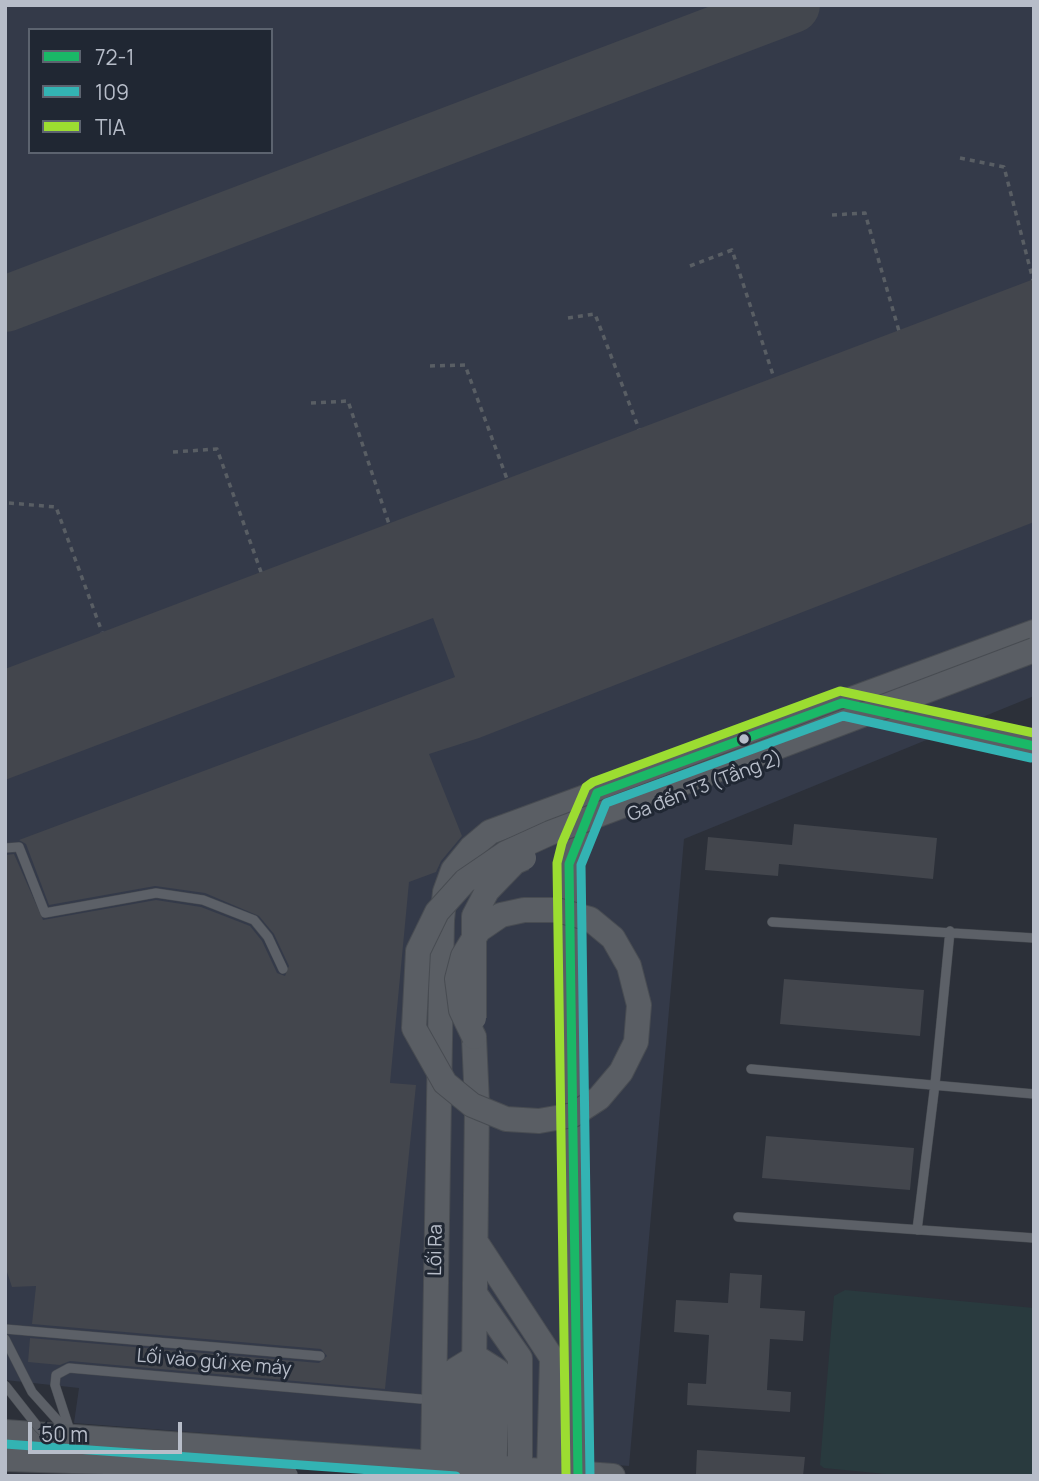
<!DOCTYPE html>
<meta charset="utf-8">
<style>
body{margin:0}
#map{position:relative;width:1039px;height:1481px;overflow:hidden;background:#2c3039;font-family:Manrope,sans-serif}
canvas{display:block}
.frame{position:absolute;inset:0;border:7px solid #b7bdc9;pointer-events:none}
.legend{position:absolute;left:28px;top:28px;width:245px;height:126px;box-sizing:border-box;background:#202733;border:2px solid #5c636f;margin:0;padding:9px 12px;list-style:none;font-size:21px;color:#b7bdc9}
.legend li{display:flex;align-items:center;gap:14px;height:35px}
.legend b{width:35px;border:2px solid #5c636f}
.scale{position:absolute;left:28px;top:1422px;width:154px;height:32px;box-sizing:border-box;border:4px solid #b7bdc9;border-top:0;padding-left:9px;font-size:21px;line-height:24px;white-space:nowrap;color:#b7bdc9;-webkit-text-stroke:5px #202733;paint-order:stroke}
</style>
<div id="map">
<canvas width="1039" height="1481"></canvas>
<div class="frame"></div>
<ul class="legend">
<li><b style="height:9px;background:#1ab867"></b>72-1</li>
<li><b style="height:9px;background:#33b3b3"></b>109</li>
<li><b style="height:9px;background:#9cdd31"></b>TIA</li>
</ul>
<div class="scale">50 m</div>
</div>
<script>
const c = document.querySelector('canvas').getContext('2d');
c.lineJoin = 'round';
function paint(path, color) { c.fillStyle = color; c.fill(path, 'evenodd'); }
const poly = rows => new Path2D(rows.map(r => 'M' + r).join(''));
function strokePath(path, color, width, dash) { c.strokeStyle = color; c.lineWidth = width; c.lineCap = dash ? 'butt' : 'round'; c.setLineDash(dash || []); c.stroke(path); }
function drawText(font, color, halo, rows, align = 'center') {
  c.font = font + ' Manrope,sans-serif'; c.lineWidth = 6; c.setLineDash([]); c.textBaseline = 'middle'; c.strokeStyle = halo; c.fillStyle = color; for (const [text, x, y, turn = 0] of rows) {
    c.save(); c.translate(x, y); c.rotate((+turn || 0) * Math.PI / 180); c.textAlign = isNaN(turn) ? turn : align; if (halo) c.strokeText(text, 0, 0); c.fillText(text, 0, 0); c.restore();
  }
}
paint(poly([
 [5,5,1034,5,1034,696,684,839,629,1466,74,1423,79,1388,5,1380],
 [30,30,271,30,271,152,30,152]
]), '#343a49');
paint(poly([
 [845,1290,1034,1308,1034,1476,906,1476,824,1468,820,1465,834,1296]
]), '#293a3e');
strokePath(poly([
 [5,304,792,5]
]), '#43474e', 56);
paint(poly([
 [1034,279,1034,522,479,738,429,754,462,836,441,861,436,872,409,882,390,1083,416,1085,385,1389,70,1361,60,1365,28,1362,30,1338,319,1363,327,1356,321,1349,32,1324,36,1286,12,1287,5,1266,5,855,14,854,43,920,156,900,201,907,250,926,262,941,277,973,285,976,289,966,274,934,259,916,205,893,155,886,49,905,26,844,19,840,455,677,433,618,5,780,5,669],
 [794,824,937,838,933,879,779,864,778,876,705,870,708,837,792,845],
 [784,979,924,990,920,1036,780,1024],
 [766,1136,914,1148,910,1190,762,1178],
 [730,1273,762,1275,760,1308,805,1311,803,1341,770,1339,767,1390,791,1392,790,1412,687,1405,688,1383,706,1384,709,1335,674,1332,676,1300,728,1303],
 [697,1450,805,1457,803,1476,696,1474]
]), '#43464d');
const lane = poly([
 [5,848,19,847,45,913,156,893,203,900,254,920,268,937,283,969],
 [772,922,1034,938],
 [751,1069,1034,1094],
 [738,1217,1034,1238],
 [917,1230,935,1084,950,931],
 [5,1329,320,1356],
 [5,1339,32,1392,68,1432],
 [71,1434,55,1385,56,1375,69,1368,432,1400]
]);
const secondary = poly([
 [867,708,1034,746],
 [476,1242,552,1358,549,1471],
 [476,1295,520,1358,520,1469],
 [5,1432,613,1476],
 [433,1463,442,920,445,892,453,870,471,848,490,832,1034,632],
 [452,1465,455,1370,476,1357,498,1371,494,1476],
 [473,1467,477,1103,474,1037],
 [578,1476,569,893,573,848,591,806]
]);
strokePath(lane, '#484c52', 10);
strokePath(secondary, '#484c52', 26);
strokePath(poly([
 [960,158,1004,167,1033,280],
 [832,215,865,213,899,331],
 [690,266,732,250,774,378],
 [568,318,595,314,639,429],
 [430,366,465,365,507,479],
 [311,403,348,401,389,524],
 [173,452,217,449,261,572],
 [9,503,56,507,102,632]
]), '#595e64', 3.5, [5, 5]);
strokePath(lane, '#5c6067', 9);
strokePath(secondary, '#5a5e64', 24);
const laneBridge = poly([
 [5,1385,38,1427,57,1445,73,1453]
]);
const secondaryBridge = poly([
 [474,1018,474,916,487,891,515,862,524,858],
 [474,1037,461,1010,457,979,463,956,479,930,501,915,524,910,557,910,590,919,613,938,629,966,639,1005,636,1042,621,1072,599,1098,573,1115,539,1121,506,1119,472,1105,445,1083,414,1028,418,951,437,912,465,881,506,853,550,833,1034,650],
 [5,1459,105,1462,286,1476]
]);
strokePath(laneBridge, '#484c52', 10, []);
strokePath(secondaryBridge, '#484c52', 26, []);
strokePath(laneBridge, '#5c6067', 9);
strokePath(secondaryBridge, '#5a5e64', 24);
strokePath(poly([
 [842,703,1034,746],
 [597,793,842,703],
 [578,1476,569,864,597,793]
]), '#1ab867', 9);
strokePath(poly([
 [5,1444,456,1476],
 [590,1476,581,865,606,803,843,716,1031,758]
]), '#33b3b3', 9);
strokePath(poly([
 [566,1476,557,863,562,843,586,787,593,782,840,691,1034,733]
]), '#9cdd31', 9);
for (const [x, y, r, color] of [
 [744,739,6,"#b7bdc9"]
]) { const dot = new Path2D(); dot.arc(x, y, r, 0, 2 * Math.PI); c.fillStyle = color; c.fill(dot); strokePath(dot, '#202733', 2.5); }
drawText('19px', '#b7bdc9', '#202733', [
 ["Ga đến T3 (Tầng 2)",705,787,-21],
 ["Lối Ra",436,1250,-89],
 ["Lối vào gửi xe máy",214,1363,5]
]);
</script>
